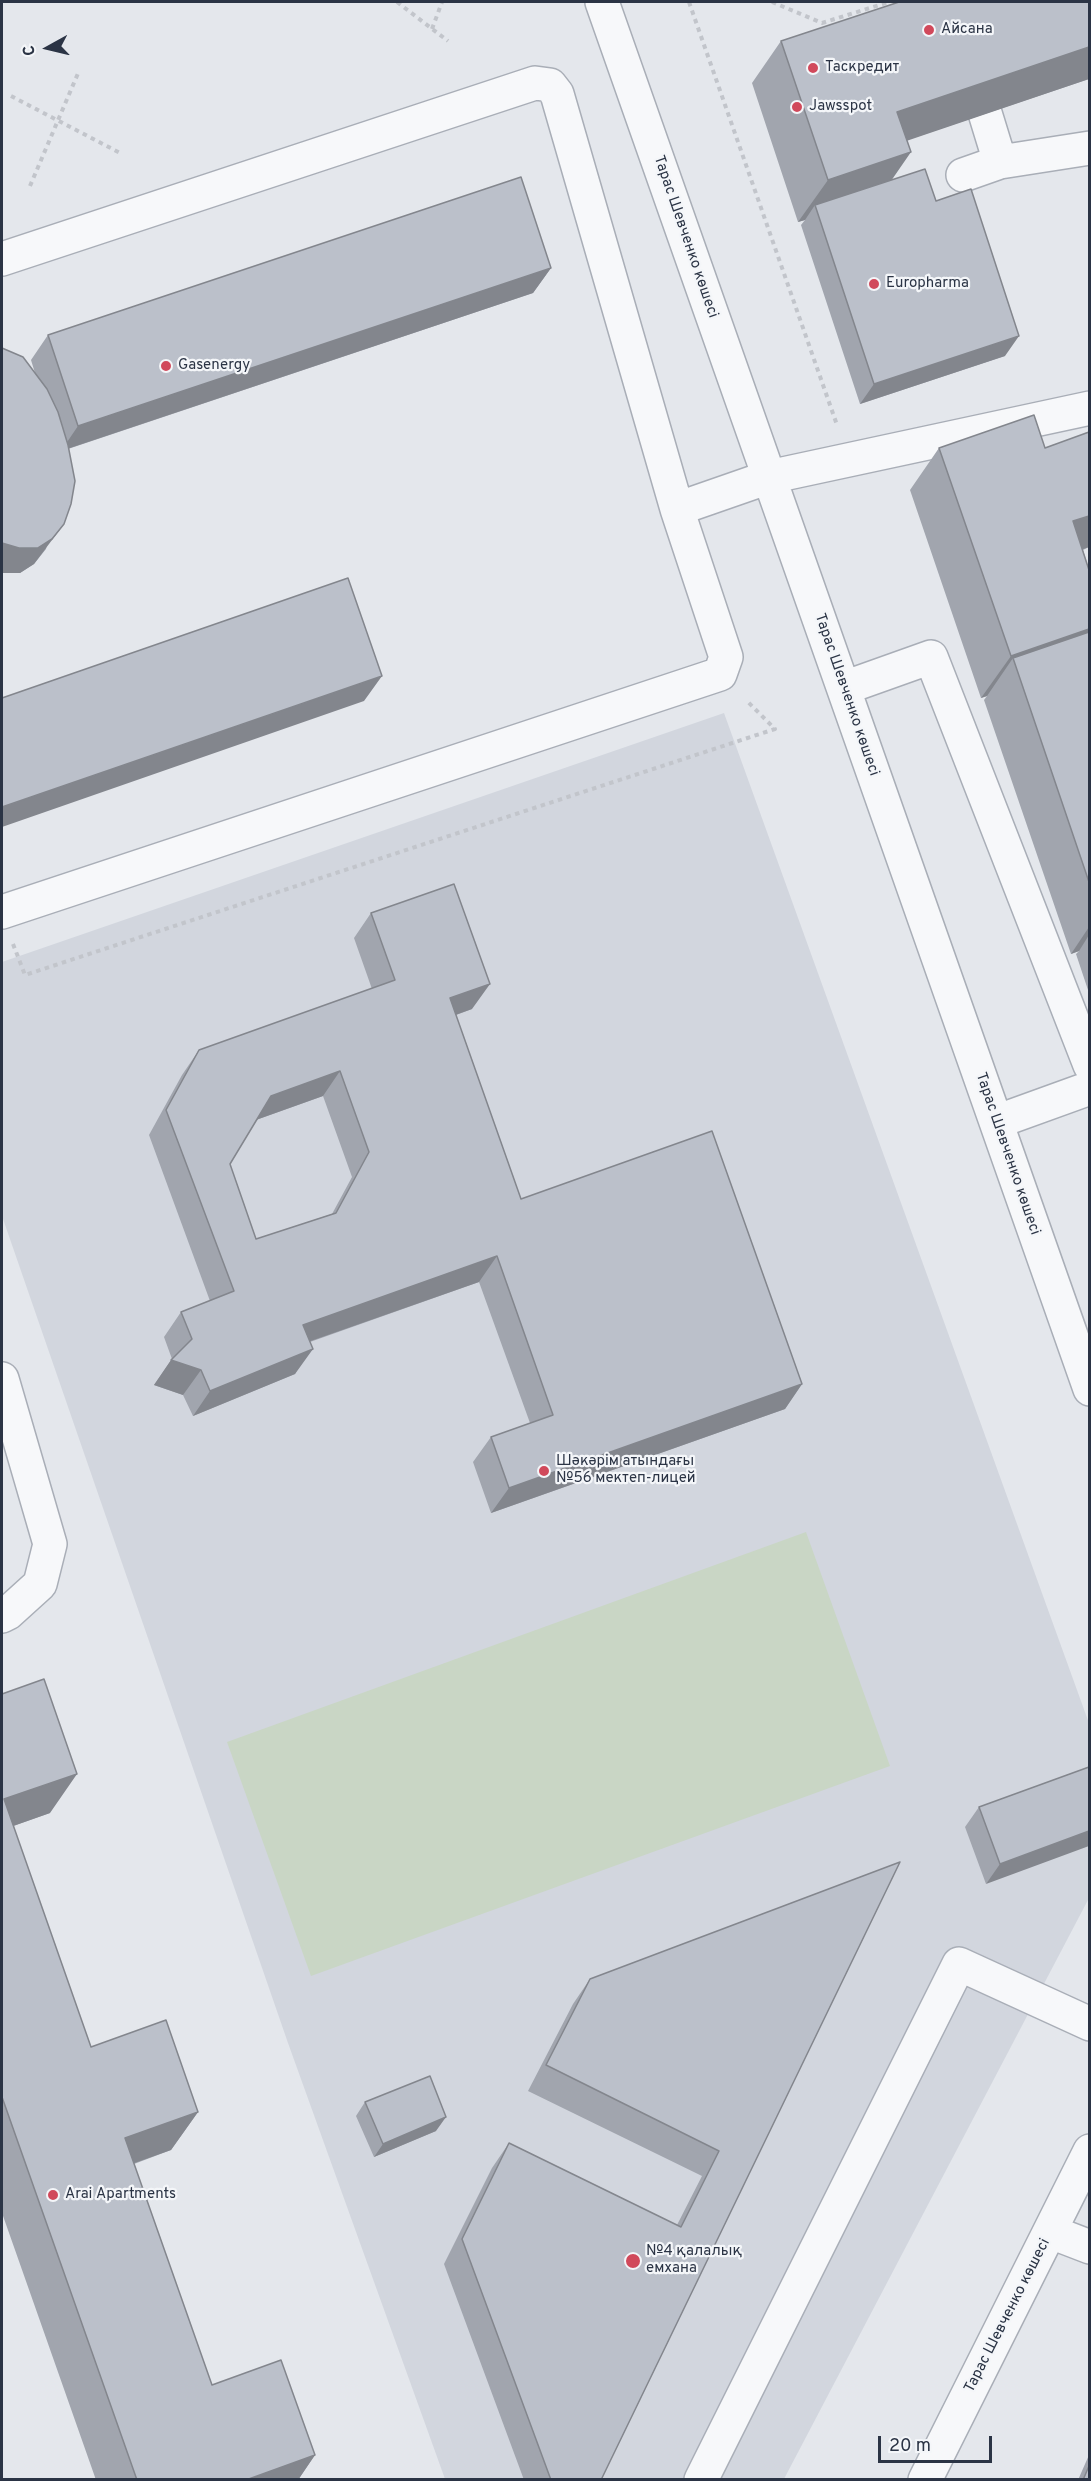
<!DOCTYPE html>
<meta charset="utf-8">
<style>
body{margin:0}
#map{position:relative;width:1091px;height:2481px;overflow:hidden;background:#e4e7ec;font-family:Overpass,sans-serif}
canvas{display:block}
.frame{position:absolute;inset:0;border:3px solid #2b3445;pointer-events:none}
.north{position:absolute;left:18px;top:18px;width:60px;height:60px;-webkit-text-stroke:4px #f4f6f9;paint-order:stroke;rotate:262deg;font-size:16px;font-weight:700;line-height:24px;text-align:center;color:#2b3445}
.north::after{content:'';display:block;margin:auto;width:21px;height:27px;background:#2b3445;clip-path:polygon(50% 0,100% 100%,50% 72%,0 100%)}
.scale{position:absolute;left:878px;top:2436px;width:114px;height:27px;box-sizing:border-box;border:3px solid #2b3445;border-top:0;padding-left:8px;font-size:18px;line-height:21px;white-space:nowrap;color:#2b3445;-webkit-text-stroke:4px #f4f6f9;paint-order:stroke}
</style>
<div id="map">
<canvas width="1091" height="2481"></canvas>
<div class="frame"></div>
<div class="north">С</div>
<div class="scale">20 m</div>
</div>
<script>
const c = document.querySelector('canvas').getContext('2d');
c.lineJoin = 'round';
function paint(path, color) { c.fillStyle = color; c.fill(path, 'evenodd'); }
const poly = rows => new Path2D(rows.map(r => 'M' + r).join(''));
function strokePath(path, color, width, dash) { c.strokeStyle = color; c.lineWidth = width; c.lineCap = dash ? 'butt' : 'round'; c.setLineDash(dash || []); c.stroke(path); }
function drawText(font, color, halo, rows, align = 'center') {
  c.font = font + ' Overpass,sans-serif'; c.lineWidth = 4.5; c.setLineDash([]); c.textBaseline = 'middle'; c.strokeStyle = halo; c.fillStyle = color; for (const [text, x, y, turn = 0] of rows) {
    c.save(); c.translate(x, y); c.rotate((+turn || 0) * Math.PI / 180); c.textAlign = isNaN(turn) ? turn : align; if (halo) c.strokeText(text, 0, 0); c.fillText(text, 0, 0); c.restore();
  }
}
paint(poly([
 [724,713,1090,1726,1089,1898,784,2479,445,2479,288,2043,2,1216,2,962]
]), '#d2d6de');
paint(poly([
 [806,1532,890,1766,311,1976,227,1742]
]), '#c9d6c5');
const minor = poly([
 [602,2,1090,1389],
 [951,2,1000,162],
 [963,175,1000,162,1090,148],
 [2,259,535,83,550,85,557,94,677,509,726,657,720,674,2,912],
 [677,509,769,477,1090,408],
 [844,688,931,657,1090,1065],
 [996,1122,1090,1088],
 [2,1379,50,1544,40,1584,8,1613,2,1616],
 [1051,2232,1090,2247],
 [701,2480,959,1964,1090,2024],
 [925,2480,1090,2151]
]);
strokePath(minor, '#a9aeb7', 36);
strokePath(poly([
 [397,2,448,41],
 [689,2,837,425],
 [772,2,822,23,889,2],
 [432,29,442,2],
 [11,96,122,154],
 [30,186,79,71],
 [13,944,25,975,775,729,746,700]
]), '#c2c5cb', 4, [4.5, 4.5]);
strokePath(minor, '#f7f8fa', 33);
paint(poly([
 [1089,2,1089,79,907,140,891,180,936,201,1005,356,860,404,801,225,805,220,798,222,752,83,781,41],
 [551,268,533,293,68,449,46,549,34,564,20,573,2,573,35,373,31,360,48,335],
 [1089,432,1089,547,1083,550,1089,570,1089,993,1076,954,1079,951,1071,954,984,700,987,696,981,698,910,490,939,448,1045,448],
 [371,913,472,1009,456,1015,521,1199,802,1384,785,1409,491,1513,473,1462,491,1437,530,1423,479,1282,310,1342,295,1374,193,1416,183,1395,154,1385,172,1359,164,1337,181,1312,210,1301,149,1135,182,1075,199,1050,372,989,354,938],
 [323,1096,352,1177,332,1214,256,1239,230,1164,256,1120],
 [2,1694,50,1813,13,1826,91,2047,198,2112,171,2150,134,2164,212,2385,315,2455,298,2480,96,2480,2,2213],
 [1089,1767,986,1884,965,1827,979,1807],
 [900,1862,601,2480,524,2480,444,2264,492,2168,509,2143,677,2225,702,2176,528,2091,573,2004,590,1979],
 [365,2102,436,2131,374,2157,356,2116],
 [1089,2455,1089,2480,1078,2480]
]), '#a1a5ae');
paint(poly([
 [1089,47,1089,79,868,154,897,112],
 [911,152,882,194,815,205,805,220,798,222,828,180],
 [551,268,533,293,61,451,78,426],
 [1019,336,1005,356,860,404,874,384],
 [1089,516,1089,547,1044,563,1073,521],
 [64,524,34,564,20,573,2,573,2,543],
 [1089,629,1089,661,1013,658,987,696,981,698,1011,656],
 [382,676,364,701,2,827,2,807],
 [1089,927,1089,935,1079,951,1071,954],
 [490,984,472,1009,433,1023,450,998],
 [340,1071,323,1096,253,1121,271,1096],
 [497,1256,479,1282,285,1350,303,1325],
 [313,1349,295,1374,193,1416,210,1391],
 [171,1360,201,1370,183,1395,154,1385],
 [802,1384,785,1409,491,1513,509,1488],
 [77,1774,50,1813,2,1830,4,1799],
 [1089,1831,1089,1846,986,1884,1000,1864],
 [198,2112,171,2150,98,2176,125,2138],
 [446,2117,436,2131,374,2157,383,2144],
 [315,2455,298,2480,246,2480]
]), '#83868d');
const building = poly([
 [899,2,1089,2,1089,47,897,112,911,152,828,180,781,41,899,2],
 [925,169,936,201,971,189,1019,336,874,384,815,205,925,169],
 [521,177,551,268,78,426,48,335,521,177],
 [2,348,23,357,47,389,58,412,68,445,75,481,71,504,64,524,52,539,38,548,19,548,2,543,2,348],
 [1034,415,1045,448,1089,432,1089,516,1073,521,1089,570,1089,629,1011,656,939,448,1034,415],
 [348,578,382,676,2,807,2,698,348,578],
 [1089,632,1089,882,1013,658,1089,632],
 [454,884,490,984,450,998,521,1199,712,1131,802,1384,509,1488,491,1437,553,1415,497,1256,303,1325,313,1349,210,1391,201,1370,171,1360,192,1339,181,1312,234,1291,166,1110,199,1050,395,980,371,913,454,884],
 [340,1071,369,1152,336,1213,256,1239,230,1164,271,1096,340,1071],
 [44,1679,77,1774,4,1799,91,2047,166,2020,198,2112,125,2138,212,2385,281,2360,315,2455,246,2480,137,2480,2,2097,2,1694,44,1679],
 [1089,1767,1089,1831,1000,1864,979,1807,1089,1767],
 [900,1862,601,2480,551,2480,462,2239,509,2143,681,2227,719,2151,546,2065,590,1979,900,1862],
 [430,2076,446,2117,383,2144,365,2102,430,2076],
 [1089,2466,1089,2480,1083,2480,1089,2466]
]);
paint(building, '#bbc0ca');
strokePath(building, '#83868d', 1.5);
for (const [x, y, r, color] of [
 [929,30,6,"#d1495b"],
 [813,68,6,"#d1495b"],
 [797,107,6,"#d1495b"],
 [874,284,6,"#d1495b"],
 [166,366,6,"#d1495b"],
 [544,1471,6,"#d1495b"],
 [53,2195,6,"#d1495b"],
 [633,2261,8,"#d1495b"]
]) { const dot = new Path2D(); dot.arc(x, y, r, 0, 2 * Math.PI); c.fillStyle = color; c.fill(dot); strokePath(dot, '#f4f6f9', 2); }
drawText('15px', '#2b3445', '#f4f6f9', [
 ["Айсана",941,30],
 ["Таскредит",825,68],
 ["Jawsspot",809,107],
 ["Europharma",886,284],
 ["Gasenergy",178,366],
 ["Шәкәрім атындағы",556,1462],
 ["№56 мектеп-лицей",556,1479],
 ["Arai Apartments",65,2195],
 ["№4 қалалық",646,2252],
 ["емхана",646,2269]
], 'left');
drawText('15px', '#2b3445', '#f4f6f9', [
 ["Тарас Шевченко көшесі",685,237,71],
 ["Тарас Шевченко көшесі",846,695,71],
 ["Тарас Шевченко көшесі",1007,1154,71],
 ["Тарас Шевченко көшесі",1008,2316,-63]
]);
</script>
